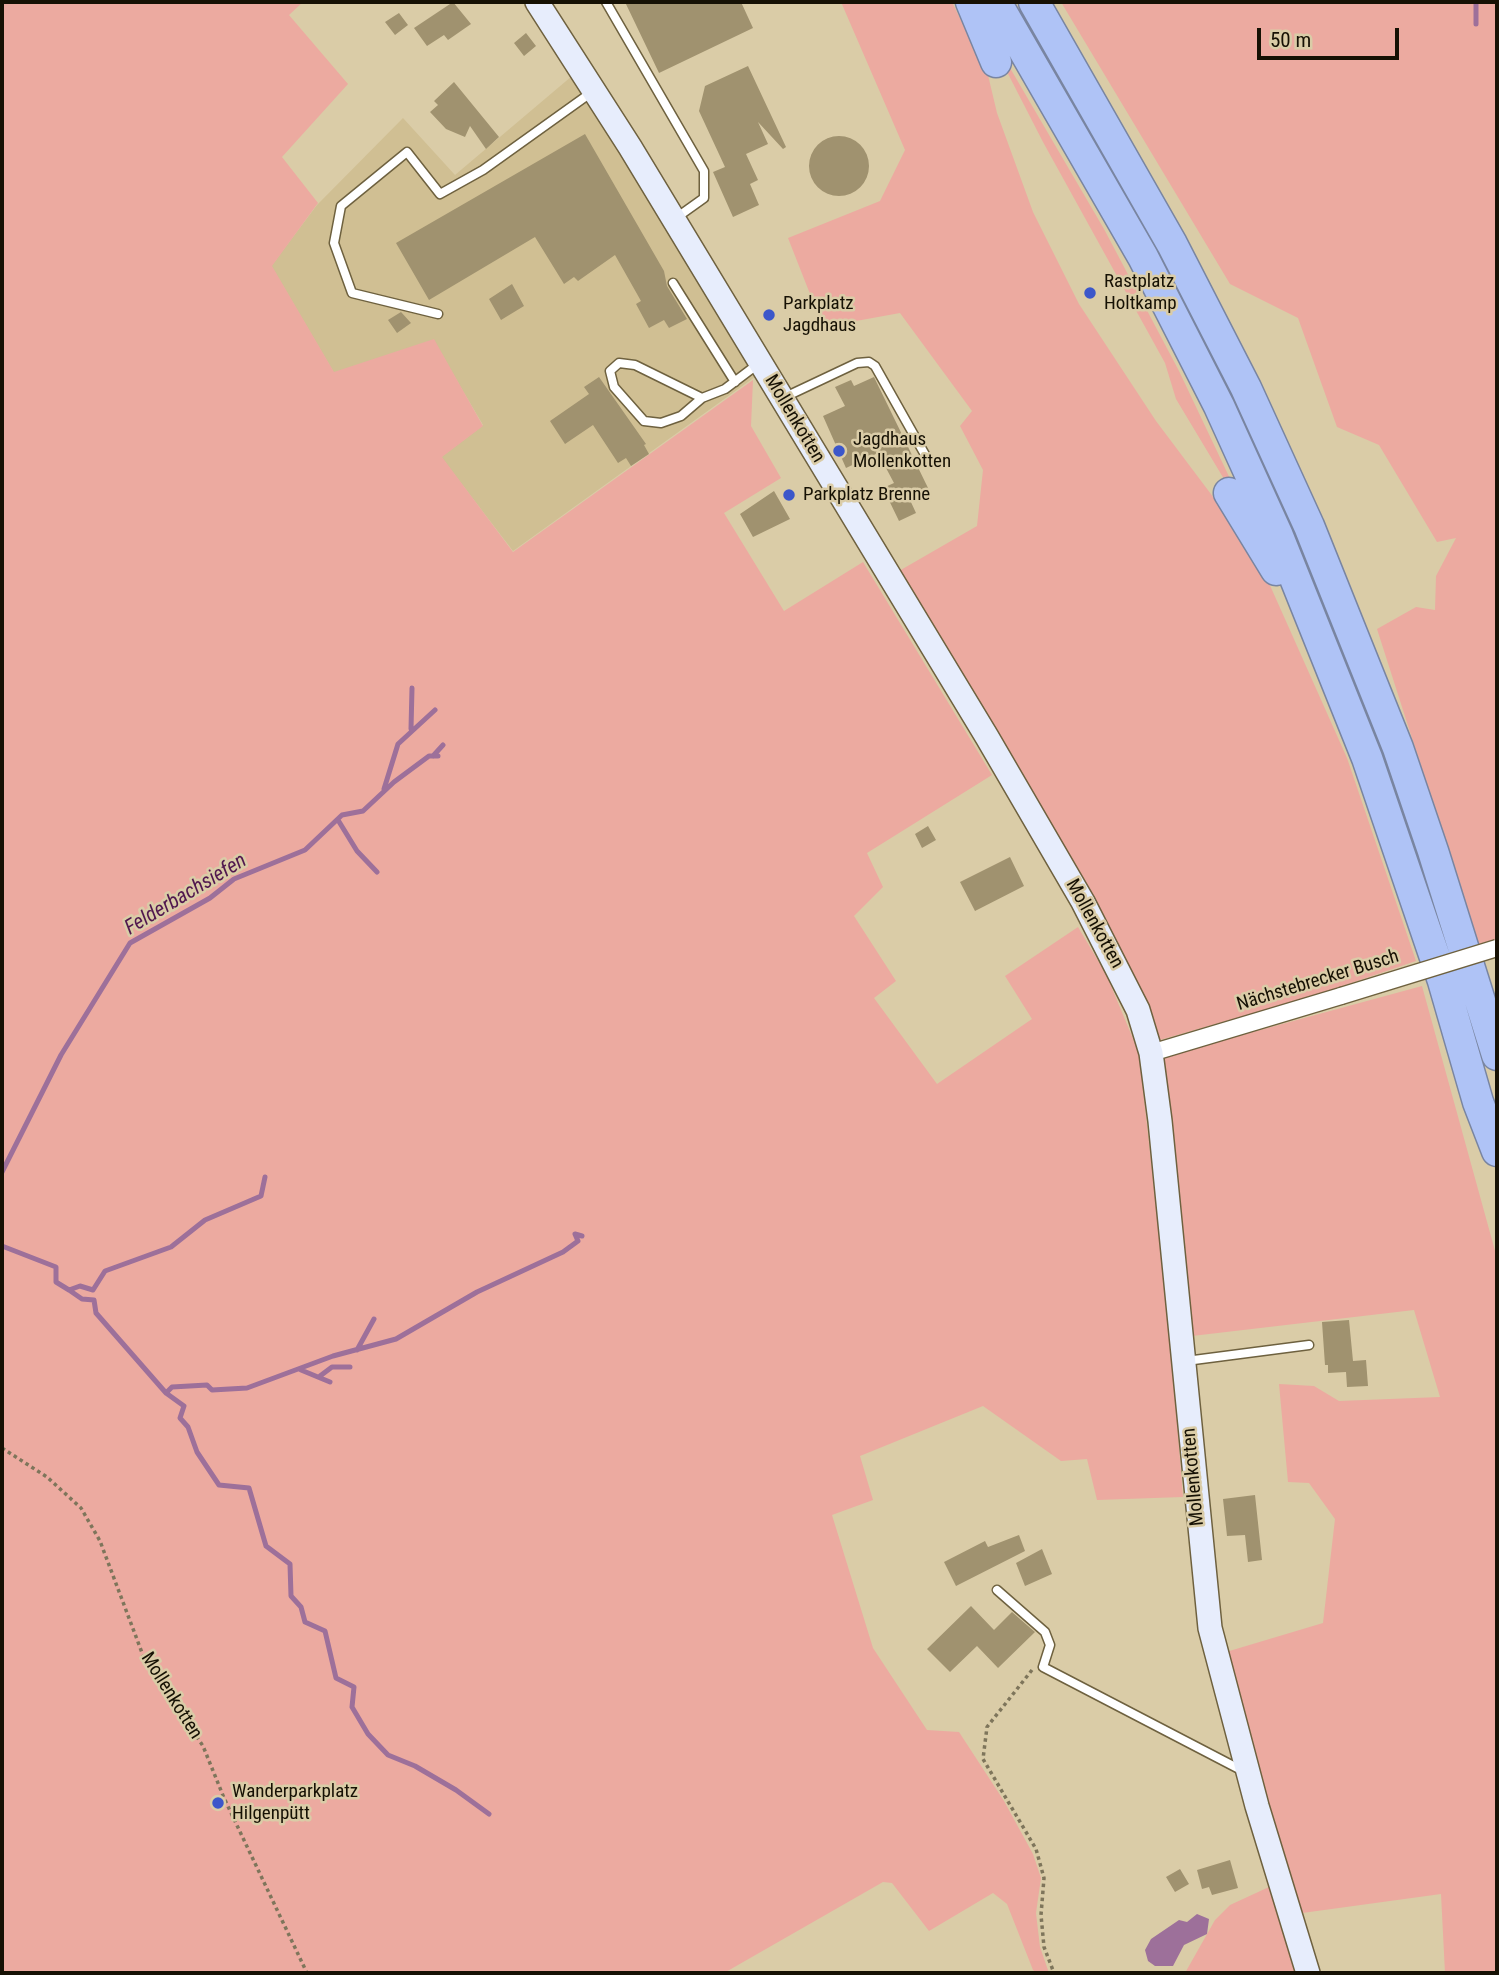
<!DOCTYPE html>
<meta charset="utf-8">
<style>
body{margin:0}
#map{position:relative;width:1499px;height:1975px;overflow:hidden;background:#dacca7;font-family:"Roboto Condensed",sans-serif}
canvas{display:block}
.frame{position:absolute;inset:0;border:4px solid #161104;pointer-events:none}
.scale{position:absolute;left:1257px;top:28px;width:142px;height:32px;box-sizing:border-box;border:4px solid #161104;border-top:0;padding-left:9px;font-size:21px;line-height:24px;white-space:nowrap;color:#161104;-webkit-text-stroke:5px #dacca7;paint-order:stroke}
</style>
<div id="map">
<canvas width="1499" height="1975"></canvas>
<div class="frame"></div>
<div class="scale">50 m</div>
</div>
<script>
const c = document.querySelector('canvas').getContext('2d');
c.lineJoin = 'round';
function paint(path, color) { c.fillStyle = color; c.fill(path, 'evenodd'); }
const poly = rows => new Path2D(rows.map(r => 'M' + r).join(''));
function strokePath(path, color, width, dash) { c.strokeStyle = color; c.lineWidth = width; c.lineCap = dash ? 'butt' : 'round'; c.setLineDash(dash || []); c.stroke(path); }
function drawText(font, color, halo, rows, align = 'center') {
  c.font = font + ' "Roboto Condensed",sans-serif'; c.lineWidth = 5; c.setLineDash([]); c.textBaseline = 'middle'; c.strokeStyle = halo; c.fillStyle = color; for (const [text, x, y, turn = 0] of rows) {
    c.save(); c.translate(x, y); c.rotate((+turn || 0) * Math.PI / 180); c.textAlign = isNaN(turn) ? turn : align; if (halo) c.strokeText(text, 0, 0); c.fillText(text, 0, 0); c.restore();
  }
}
paint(poly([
 [572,76,759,374,513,551,441,457,483,425,433,340,334,373,271,266,317,205,403,118,455,175]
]), '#d0bf93');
paint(poly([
 [2,2,303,2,289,15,348,84,282,157,318,203,272,266,334,372,434,339,483,426,442,457,513,552,753,380,751,426,781,478,724,513,784,611,863,562,992,775,867,853,883,887,854,916,896,981,874,998,937,1084,1032,1019,1005,976,1078,927,1106,974,1139,1053,1170,1333,1183,1497,1097,1500,1087,1459,1061,1461,983,1406,860,1456,873,1500,832,1515,873,1648,927,1730,959,1732,1004,1801,1033,1854,1041,1878,1036,1913,1040,1947,1049,1973,1037,1973,1033,1970,1007,1904,993,1893,929,1931,892,1883,883,1882,724,1973,2,1973],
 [841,2,952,2,988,75,997,113,1033,212,1079,304,1156,421,1256,554,1347,758,1416,961,1316,995,1160,1040,1052,825,899,571,977,526,983,470,960,426,972,411,900,313,823,327,788,238,880,201,905,150],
 [1061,2,1497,2,1497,939,1478,944,1377,629,1416,607,1435,610,1436,576,1456,538,1437,542,1379,445,1337,427,1298,318,1230,284],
 [1003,56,1104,229,1179,371,1233,485,1224,479,1176,399,1165,363,1043,142,1003,64],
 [1422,986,1497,1258,1497,1973,1445,1973,1441,1894,1295,1914,1226,1652,1323,1623,1335,1519,1309,1483,1288,1482,1279,1384,1314,1386,1339,1401,1440,1397,1414,1310,1192,1336,1161,1057],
 [1269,1887,1295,1973,1185,1973,1215,1920,1230,1905]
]), '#ecaaa0');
paint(poly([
 [1197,1914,1209,1919,1207,1934,1184,1945,1173,1966,1155,1966,1148,1961,1145,1950,1151,1939,1179,1920,1187,1922]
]), '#9d709a');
strokePath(poly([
 [1476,2,1476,24],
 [411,729,412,688],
 [433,756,443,745],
 [384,789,398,744,435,710],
 [338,820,357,851,377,872],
 [2,1172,61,1055,130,943,210,898,234,879,305,850,342,815,363,811,394,782,429,756,438,756],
 [2,1246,56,1267,56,1282,69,1290,80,1286,93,1290,105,1271,171,1247,205,1220,261,1196,265,1177],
 [69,1290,82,1299,94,1300,96,1313,166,1393,172,1387,207,1385,212,1390,247,1388,333,1356,396,1339,477,1292,563,1252,578,1241,575,1234,582,1236],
 [357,1350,374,1319],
 [301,1370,330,1382],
 [320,1376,332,1367,350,1367],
 [166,1393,184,1406,180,1418,188,1427,197,1452,219,1485,249,1488,266,1546,290,1564,291,1596,301,1607,305,1622,325,1631,336,1678,354,1687,352,1707,368,1734,388,1755,415,1766,456,1790,489,1814]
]), '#9d709a', 5);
paint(poly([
 [453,2,471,24,448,40,444,35,427,46,414,28],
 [625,2,741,2,753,28,659,73],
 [399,13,408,25,395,35,385,22],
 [526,33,536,46,524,56,514,43],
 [748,66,786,147,783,149,758,122,768,144,746,154,758,180,750,184,759,205,733,217,713,172,725,167,699,111,705,86],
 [454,82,499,137,486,149,470,126,465,137,446,129,430,112,438,105,434,101],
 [585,134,664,271,667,286,687,319,669,328,664,320,649,328,636,304,641,301,615,255,578,281,574,277,564,284,535,237,429,300,396,243],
 '809 166a30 30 0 1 1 60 0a30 30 0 1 1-60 0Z',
 [512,284,524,306,501,320,489,299],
 [401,312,411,323,397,333,388,320],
 [599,377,646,444,644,445,649,454,631,466,626,458,618,463,593,425,565,444,550,421,589,394,584,387],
 [874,377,929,490,910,500,916,513,899,521,883,488,894,483,878,453,846,468,823,416,845,406,835,387,851,380,854,386],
 [774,491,790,519,753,537,740,514],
 [928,826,936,840,922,848,915,834],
 [1010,857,1024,886,975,911,960,882],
 [1349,1320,1353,1361,1366,1360,1368,1386,1347,1387,1346,1372,1328,1373,1328,1365,1325,1365,1322,1322],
 [1255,1495,1262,1560,1248,1562,1245,1535,1227,1536,1223,1499],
 [1019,1535,1025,1551,956,1586,944,1562,985,1541,988,1547],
 [1042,1549,1052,1574,1025,1586,1016,1563],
 [971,1606,994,1630,1012,1612,1035,1632,998,1668,977,1646,950,1672,927,1649],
 [1230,1860,1238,1888,1212,1895,1209,1887,1202,1889,1197,1870],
 [1180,1869,1189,1884,1175,1892,1166,1877]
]), '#a0926f');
const lane = poly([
 [606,2,704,171,704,198,676,218],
 [673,283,735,382],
 [438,314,352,293,334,243,341,206,407,152,440,194,483,170,592,92],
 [785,397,857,363,869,362,875,366,928,460],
 [702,398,681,416,661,423,644,421,614,387,610,371,619,363,635,365,702,398,725,389,758,364],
 [1186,1361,1309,1345],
 [997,1590,1045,1632,1050,1645,1043,1667,1243,1771]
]);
const street = poly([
 [1151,1053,1341,996]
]);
const secondary = poly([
 [537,2,630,147,987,737,1083,902,1138,1010,1151,1053,1160,1121,1210,1628,1257,1806,1308,1973]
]);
const highway = poly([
 [971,2,996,62],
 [996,2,1143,257,1219,406,1278,536,1367,758,1443,981,1478,1102,1497,1151],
 [1034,2,1172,244,1246,388,1309,526,1398,748,1433,851,1497,1055],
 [1229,493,1276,570]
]);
strokePath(lane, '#6e613f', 11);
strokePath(street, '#6e613f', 19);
strokePath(secondary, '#6e613f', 26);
strokePath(highway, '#7985a1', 33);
strokePath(poly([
 [2,1448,47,1477,81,1508,100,1541,144,1658,203,1746,224,1798,307,1973],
 [1032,1670,987,1727,983,1759,1036,1849,1044,1878,1041,1915,1044,1947,1054,1973]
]), '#7e755b', 3.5, [3.5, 3.5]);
strokePath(lane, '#fff', 8);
strokePath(street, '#fff', 16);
strokePath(secondary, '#e7edfc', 23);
strokePath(highway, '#afc3f6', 30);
const streetBridge = poly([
 [1341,996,1497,948]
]);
strokePath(streetBridge, '#6e613f', 19, []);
strokePath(streetBridge, '#fff', 16);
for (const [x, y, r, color] of [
 [1090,293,7,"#3c57ca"],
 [769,315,7,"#3c57ca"],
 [839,451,7,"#3c57ca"],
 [789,495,7,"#3c57ca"],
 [218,1803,7,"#3c57ca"]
]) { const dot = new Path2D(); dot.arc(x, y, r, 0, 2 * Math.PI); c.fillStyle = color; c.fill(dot); strokePath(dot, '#dacca7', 2.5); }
drawText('19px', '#161104', '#dacca7', [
 ["Rastplatz",1104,282],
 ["Holtkamp",1104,304],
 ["Parkplatz",783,304],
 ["Jagdhaus",783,326],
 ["Jagdhaus",853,440],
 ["Mollenkotten",853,462],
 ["Parkplatz Brenne",803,495],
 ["Wanderparkplatz",232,1792],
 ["Hilgenpütt",232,1814]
], 'left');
drawText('19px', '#161104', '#dacca7', [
 ["Mollenkotten",794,419,59],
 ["Mollenkotten",1094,924,61],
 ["Nächstebrecker Busch",1318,981,-17],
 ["Mollenkotten",1194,1477,-95],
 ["Mollenkotten",171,1696,58]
]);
drawText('italic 21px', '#50174e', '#dacca7', [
 ["Felderbachsiefen",186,895,-31]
]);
</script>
